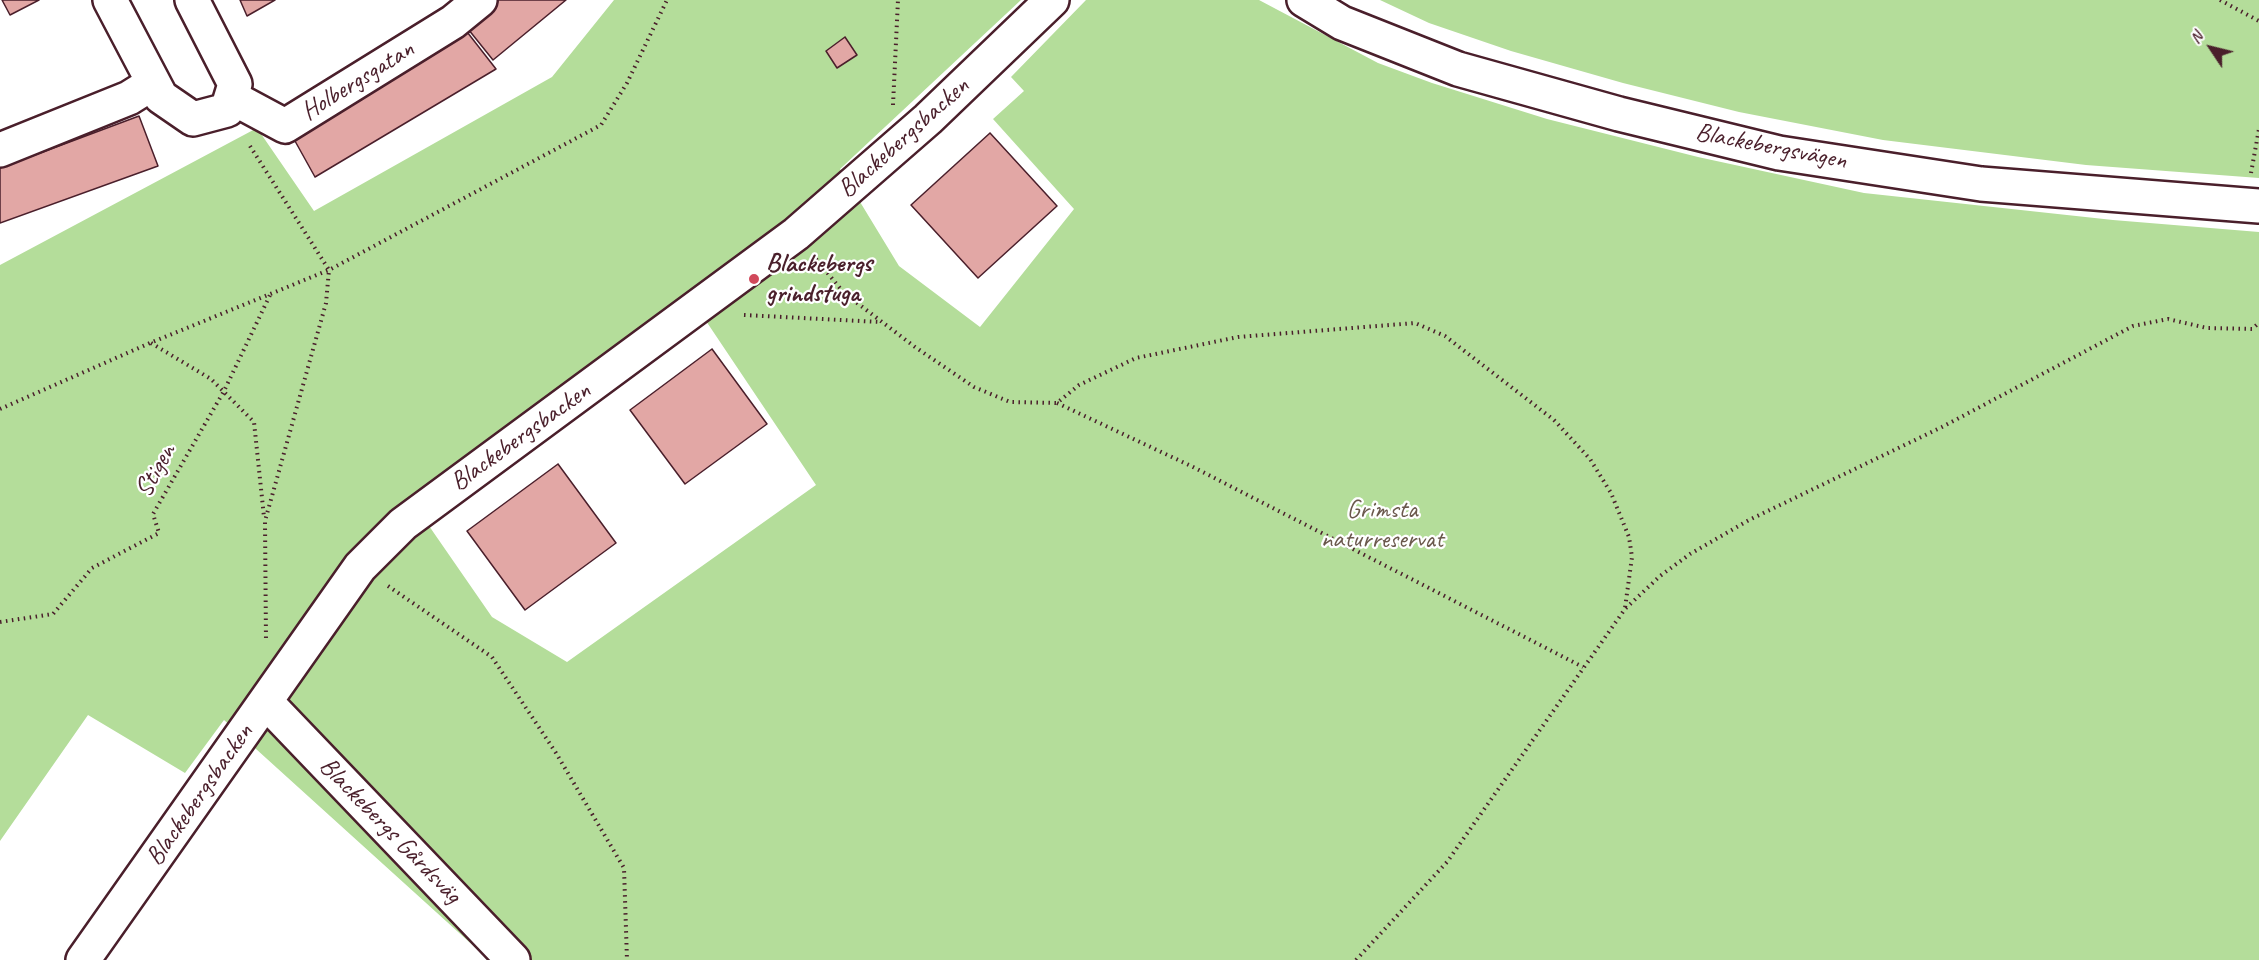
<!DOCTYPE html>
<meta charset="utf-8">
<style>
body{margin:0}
#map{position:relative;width:2259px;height:960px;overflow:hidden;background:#fff;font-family:Caveat,sans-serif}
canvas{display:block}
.north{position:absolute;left:2181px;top:18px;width:60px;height:60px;-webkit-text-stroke:4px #fff;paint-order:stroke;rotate:305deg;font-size:16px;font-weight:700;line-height:24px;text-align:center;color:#4a1f2b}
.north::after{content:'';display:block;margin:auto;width:21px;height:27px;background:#4a1f2b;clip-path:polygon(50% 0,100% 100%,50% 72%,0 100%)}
</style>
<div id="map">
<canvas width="2259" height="960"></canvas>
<div class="north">N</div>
</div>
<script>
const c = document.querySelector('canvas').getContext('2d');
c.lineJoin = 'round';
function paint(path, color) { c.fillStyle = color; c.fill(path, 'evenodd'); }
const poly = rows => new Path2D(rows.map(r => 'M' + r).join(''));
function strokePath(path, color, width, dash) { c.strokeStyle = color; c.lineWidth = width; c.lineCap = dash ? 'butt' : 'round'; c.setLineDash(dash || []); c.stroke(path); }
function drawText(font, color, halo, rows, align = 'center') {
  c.font = font + ' Caveat,sans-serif'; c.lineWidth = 4.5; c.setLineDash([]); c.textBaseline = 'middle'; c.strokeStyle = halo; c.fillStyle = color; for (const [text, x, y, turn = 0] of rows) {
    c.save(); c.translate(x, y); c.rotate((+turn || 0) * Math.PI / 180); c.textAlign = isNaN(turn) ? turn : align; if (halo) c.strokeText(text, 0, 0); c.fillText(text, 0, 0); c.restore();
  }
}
paint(poly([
 [614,0,1021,0,840,169,899,266,980,327,1074,209,993,119,1024,91,1011,77,1086,0,1259,0,1378,63,1432,83,1547,119,1698,157,1864,193,2113,220,2259,232,2259,960,489,960,224,720,185,773,88,715,0,841,0,265,257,128,314,211,552,77],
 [704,318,816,485,567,662,492,617,427,523],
 [1380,0,2259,0,2259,178,2086,165,1883,140,1739,112,1623,83,1511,51,1429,23]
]), '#b4dd9a');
const building = poly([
 [2,0,39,0,10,15,2,0],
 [240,0,275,0,247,16,240,0],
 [484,0,566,0,493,60,460,19,484,0],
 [464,28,496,69,315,177,290,132,464,28],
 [845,37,857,55,837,68,826,51,845,37],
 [139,116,158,166,0,223,0,168,139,116],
 [990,133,1057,206,978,278,911,205,990,133],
 [712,349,767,424,685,484,630,410,712,349],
 [558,464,616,543,525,610,467,531,558,464]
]);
paint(building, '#e2a7a5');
strokePath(building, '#4a1f2b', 1.5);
const minor = poly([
 [110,0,161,97,193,119,227,110,235,84,192,0],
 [1304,0,1342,23,1458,69,1619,114,1779,153,1981,184,2259,206],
 [231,97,285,126,453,22,480,0],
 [0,150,129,98,153,83],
 [266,702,513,960],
 [83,960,360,567,403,524,796,234,928,119,1052,0]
]);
strokePath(minor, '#4a1f2b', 38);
strokePath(poly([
 [2220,0,2259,21],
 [893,105,898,0],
 [250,146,329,270,326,303,265,521,266,642],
 [2251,173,2259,129],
 [816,259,844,293,915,347,974,387,1010,402,1057,403,1079,385,1136,358,1238,337,1415,323,1445,336,1554,420,1590,459,1611,493,1629,537,1632,557,1625,608],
 [744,315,880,322],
 [151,343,211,379,254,422,264,517],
 [1057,403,1191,466,1583,667],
 [0,409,150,343,329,270,601,125,627,83,667,0],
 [388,586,492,657,556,753,624,868,627,960],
 [0,622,53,614,92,568,159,533,153,514,224,391,271,293],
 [1356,960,1447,862,1625,609,1660,576,1690,554,1749,520,1942,427,2133,326,2168,319,2207,328,2252,329,2259,323]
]), '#4a1f2b', 4, [1.5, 4.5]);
strokePath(minor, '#fff', 33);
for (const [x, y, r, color] of [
 [754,279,6,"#d1495b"]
]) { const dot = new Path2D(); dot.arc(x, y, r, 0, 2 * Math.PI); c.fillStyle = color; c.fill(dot); strokePath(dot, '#fff', 2); }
drawText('26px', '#4a1f2b', '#fff', [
 ["Holbergsgatan",358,81,-32],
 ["Blackebergsbacken",904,138,-42],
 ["Blackebergsvägen",1771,147,11],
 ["Blackebergsbacken",521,437,-36],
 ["Stigen",156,471,-61],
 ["Blackebergsbacken",200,795,-55],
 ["Blackebergs Gårdsväg",390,831,46]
]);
drawText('bold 26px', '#4a1f2b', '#fff', [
 ["Blackebergs",766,264],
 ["grindstuga",766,294]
], 'left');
drawText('26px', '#6a584c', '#fff', [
 ["Grimsta",1382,510],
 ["naturreservat",1382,540]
]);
</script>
